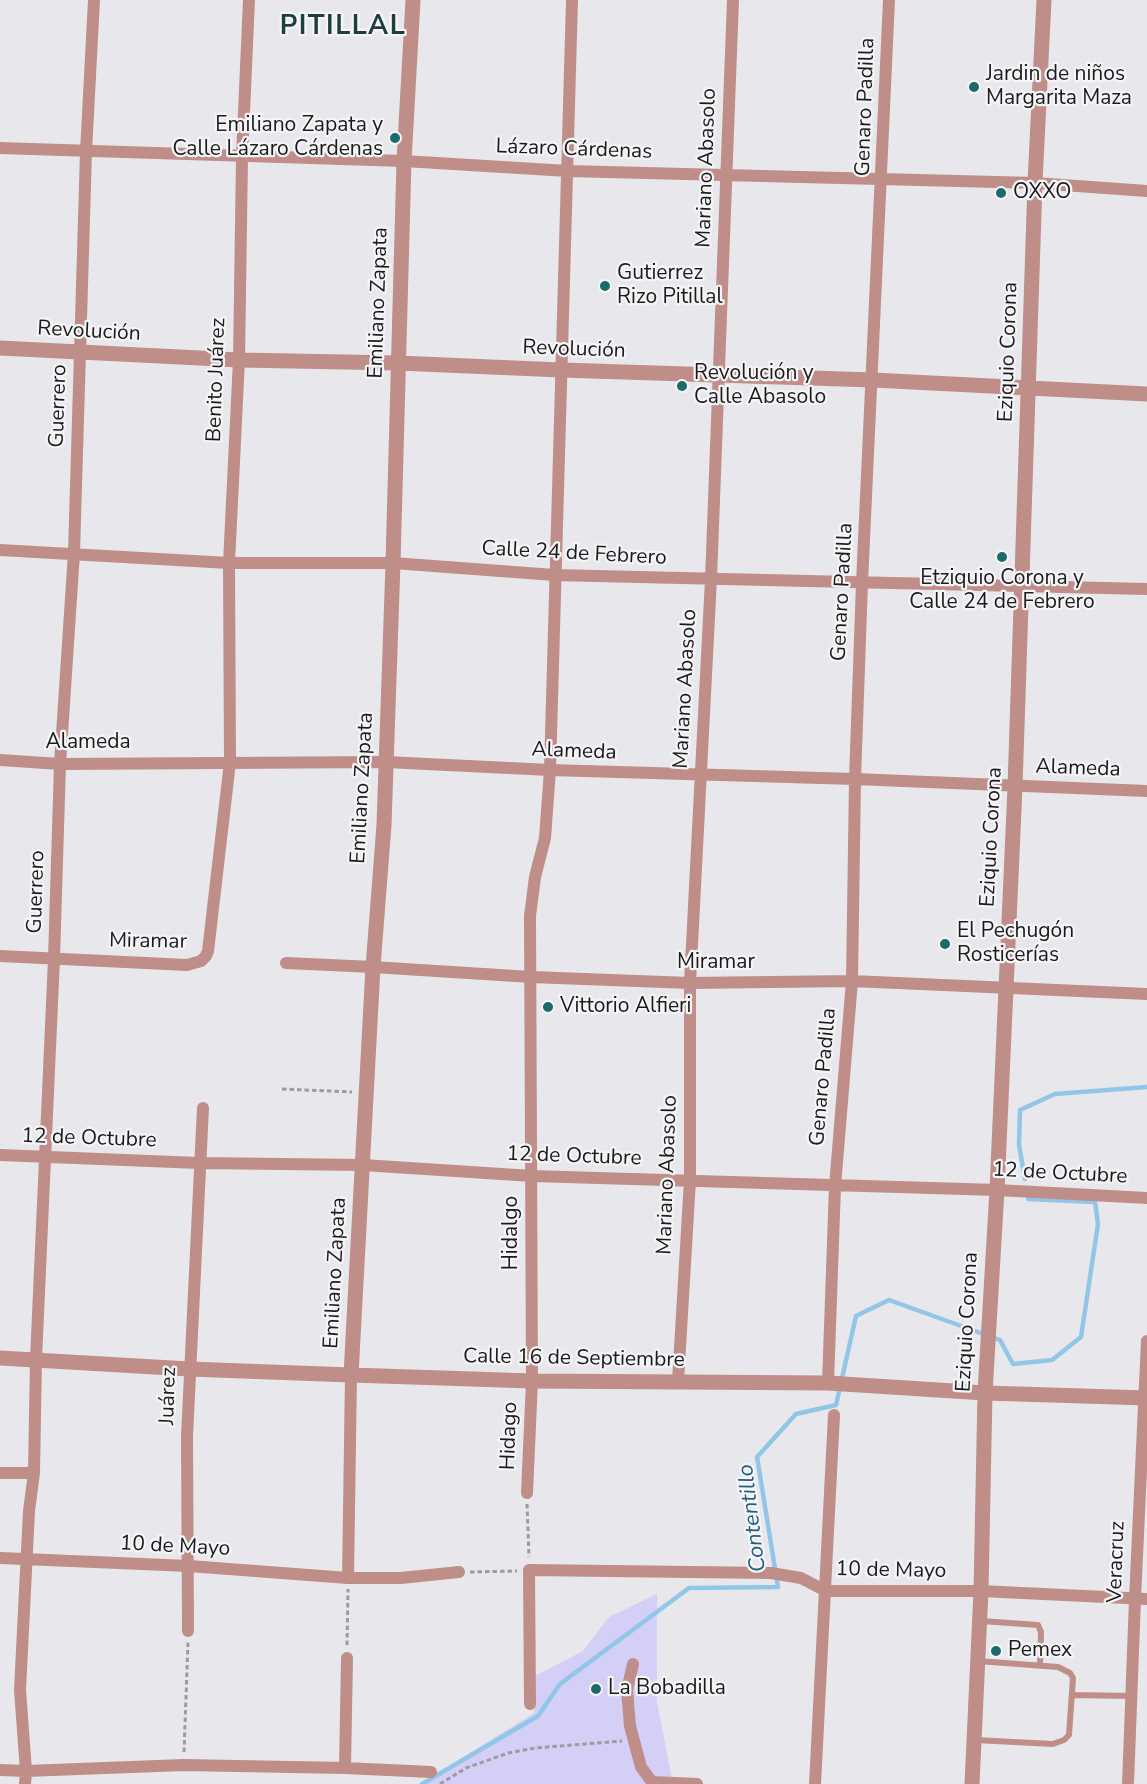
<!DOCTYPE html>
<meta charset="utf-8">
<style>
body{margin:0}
canvas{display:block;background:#e8e7eb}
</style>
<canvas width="1147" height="1784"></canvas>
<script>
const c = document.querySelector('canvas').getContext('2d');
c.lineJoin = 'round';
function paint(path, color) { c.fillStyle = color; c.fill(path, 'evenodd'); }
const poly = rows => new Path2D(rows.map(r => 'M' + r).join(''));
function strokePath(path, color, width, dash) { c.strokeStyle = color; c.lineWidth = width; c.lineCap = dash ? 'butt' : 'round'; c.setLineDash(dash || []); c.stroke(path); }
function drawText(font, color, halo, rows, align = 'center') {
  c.font = font + ' "Nunito Sans",sans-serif'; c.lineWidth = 4.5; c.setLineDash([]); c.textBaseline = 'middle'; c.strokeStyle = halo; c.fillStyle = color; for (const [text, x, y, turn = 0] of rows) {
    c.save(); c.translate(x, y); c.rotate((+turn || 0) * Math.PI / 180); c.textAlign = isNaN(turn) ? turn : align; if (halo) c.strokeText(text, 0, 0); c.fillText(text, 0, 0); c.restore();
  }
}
paint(poly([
 [657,1594,657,1702,673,1784,420,1784,534,1713,535,1676,583,1651,609,1617]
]), '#d3cff6');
strokePath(poly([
 [1025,1179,1019,1145,1020,1110,1055,1094,1147,1087],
 [422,1784,538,1716,560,1684,689,1588,778,1587,757,1457,796,1414,836,1405,856,1316,889,1300,1000,1340,1013,1364,1052,1360,1081,1337,1098,1224,1095,1202,1028,1199]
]), '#92c6e9', 4.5);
strokePath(poly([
 [282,1089,352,1092],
 [527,1504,529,1557],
 [470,1572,517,1571],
 [347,1645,348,1589],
 [184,1752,188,1642],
 [440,1784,466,1768,508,1753,535,1748,622,1741]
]), '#9c9b9e', 3, [4.5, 3]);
strokePath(poly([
 [981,1621,1038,1625,1041,1632,1040,1665],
 [1072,1695,1131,1696],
 [975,1740,1053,1744,1064,1740,1069,1735,1073,1678,1070,1673,1058,1667,978,1661]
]), '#bf8e89', 6);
strokePath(poly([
 [0,148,404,161,568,171,1035,183,1147,191],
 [0,550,229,563,393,563,554,575,1147,589],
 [0,760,60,764,386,762,550,770,855,779,1147,791],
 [0,956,187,965,201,961,206,956,208,951,230,762,229,563,239,360,242,157,249,0],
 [286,963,373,967,531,977,690,983,852,981,1147,994],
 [0,1155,199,1163,363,1165,532,1176,997,1190,1147,1198],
 [678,1381,690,1180,690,983,711,579,733,0],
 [828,1383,835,1186,852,981,855,779,862,583,889,0],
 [0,1473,34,1473],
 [527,1493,532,1381,530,916,535,877,545,838,550,770,572,0],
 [0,1558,189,1566,348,1578,401,1578,459,1572],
 [348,1578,351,1375],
 [188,1631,187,1436,203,1108],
 [633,1664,627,1690,630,1726,641,1767,652,1782,697,1784],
 [530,1704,529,1570,771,1573,801,1578,826,1591,981,1591,1147,1599],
 [345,1768,347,1658],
 [0,1770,26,1771,184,1765,345,1768,431,1772],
 [25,1784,26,1771,20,1690,29,1511,34,1473,36,1359,54,959,60,764,74,553,86,152,94,0],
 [815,1784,834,1415],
 [1128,1784,1135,1599,1147,1341]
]), '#bf8e89', 12);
strokePath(poly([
 [0,348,239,360,398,363,561,370,873,380,1147,394],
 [0,1358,189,1369,351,1375,532,1381,828,1383,985,1393,1147,1398],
 [351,1375,373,967,384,825,393,563,404,161,413,0],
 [972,1784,981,1591,985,1393,997,1190,1015,787,1035,183,1044,0]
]), '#bf8e89', 15);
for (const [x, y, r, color] of [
 [974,87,6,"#1d6a6c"],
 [395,138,6,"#1d6a6c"],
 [1001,193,6,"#1d6a6c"],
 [605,286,6,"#1d6a6c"],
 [682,386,6,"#1d6a6c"],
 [1002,557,6,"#1d6a6c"],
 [945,944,6,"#1d6a6c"],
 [548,1007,6,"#1d6a6c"],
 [996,1651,6,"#1d6a6c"],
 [596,1689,6,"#1d6a6c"]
]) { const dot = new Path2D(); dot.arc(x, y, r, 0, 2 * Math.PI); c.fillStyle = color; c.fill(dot); strokePath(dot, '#f5f5f8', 2); }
drawText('21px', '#1b1b1c', '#f5f5f8', [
 ["Jardin de niños",986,75],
 ["Margarita Maza",986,99],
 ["Emiliano Zapata y",383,126,"right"],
 ["Calle Lázaro Cárdenas",383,150,"right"],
 ["OXXO",1013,193],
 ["Gutierrez",617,274],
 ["Rizo Pitillal",617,298],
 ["Revolución y",694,374],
 ["Calle Abasolo",694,398],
 ["Etziquio Corona y",1002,579,"center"],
 ["Calle 24 de Febrero",1002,603,"center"],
 ["El Pechugón",957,932],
 ["Rosticerías",957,956],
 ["Vittorio Alfieri",560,1007],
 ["Pemex",1008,1651],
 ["La Bobadilla",608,1689]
], 'left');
drawText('21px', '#1b1b1c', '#f5f5f8', [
 ["Genaro Padilla",866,107,-88],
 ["Lázaro Cárdenas",574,150,2],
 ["Mariano Abasolo",707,168,-88],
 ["Emiliano Zapata",379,303,-88],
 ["Revolución",89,332,3],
 ["Revolución",574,350,2],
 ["Eziquio Corona",1009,352,-88],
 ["Benito Juárez",217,380,-88],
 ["Guerrero",59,406,-88],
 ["Calle 24 de Febrero",574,554,3],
 ["Genaro Padilla",843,592,-87],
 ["Mariano Abasolo",686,689,-87],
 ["Alameda",88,743],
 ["Alameda",574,752,2],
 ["Alameda",1078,769,2],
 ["Emiliano Zapata",363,788,-87],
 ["Eziquio Corona",992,837,-87],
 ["Guerrero",37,892,-88],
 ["Miramar",148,942,1],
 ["Miramar",716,963],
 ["Genaro Padilla",824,1077,-85],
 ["12 de Octubre",89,1139,2],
 ["12 de Octubre",574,1157,2],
 ["12 de Octubre",1060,1174,3],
 ["Mariano Abasolo",668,1175,-88],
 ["Hidalgo",512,1233,-90],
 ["Emiliano Zapata",336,1273,-87],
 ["Eziquio Corona",968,1322,-87],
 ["Calle 16 de Septiembre",574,1359,1],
 ["Juárez",169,1396,-88],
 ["Hidago",510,1436,-88],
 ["10 de Mayo",175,1547,3],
 ["Veracruz",1117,1562,-88],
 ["10 de Mayo",891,1571,1]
]);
drawText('italic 22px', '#215e80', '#f5f5f8', [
 ["Contentillo",753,1518,-97]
]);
c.letterSpacing = '1.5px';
drawText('bold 27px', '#1c3e3f', '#f5f5f8', [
 ["PITILLAL",343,27]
]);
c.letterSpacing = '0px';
</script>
